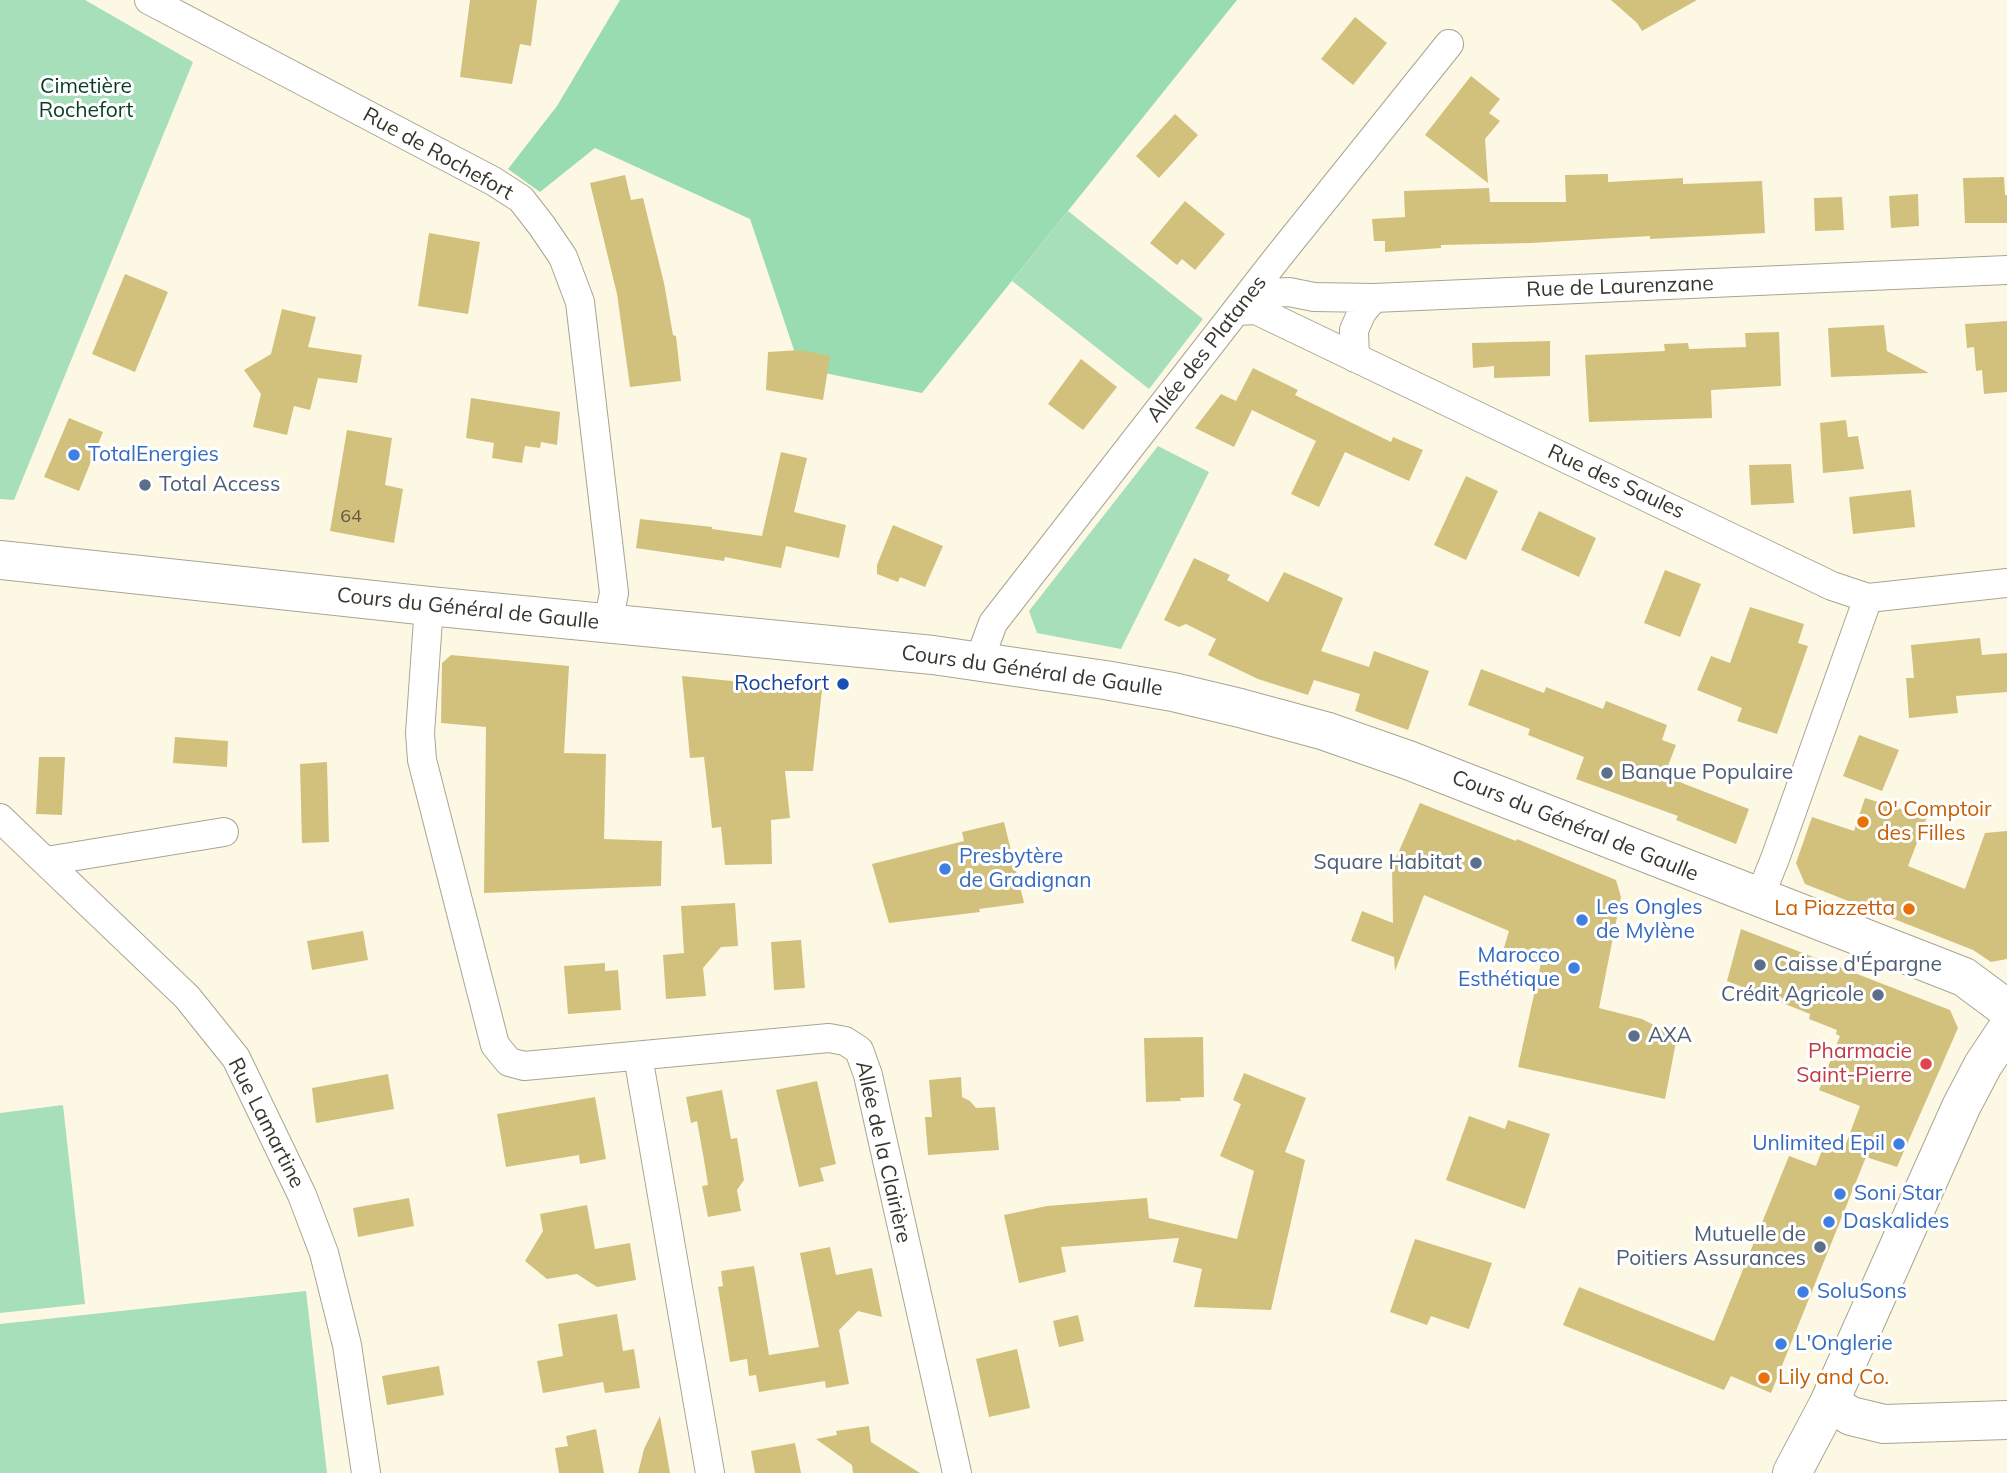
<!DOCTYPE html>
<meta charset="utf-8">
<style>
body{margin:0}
canvas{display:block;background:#fdf8e4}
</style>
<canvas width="2007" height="1473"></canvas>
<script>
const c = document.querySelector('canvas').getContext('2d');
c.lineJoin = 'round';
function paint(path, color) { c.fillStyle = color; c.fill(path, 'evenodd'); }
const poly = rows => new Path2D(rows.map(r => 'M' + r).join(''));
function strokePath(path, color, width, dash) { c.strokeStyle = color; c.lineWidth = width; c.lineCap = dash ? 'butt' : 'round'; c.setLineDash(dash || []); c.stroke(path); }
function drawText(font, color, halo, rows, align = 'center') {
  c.font = font + ' Mulish,sans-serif'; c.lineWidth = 6; c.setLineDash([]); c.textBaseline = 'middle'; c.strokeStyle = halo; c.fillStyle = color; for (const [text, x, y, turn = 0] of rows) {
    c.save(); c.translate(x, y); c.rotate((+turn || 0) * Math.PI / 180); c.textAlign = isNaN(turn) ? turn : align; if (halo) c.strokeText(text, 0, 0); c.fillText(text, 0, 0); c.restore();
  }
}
paint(poly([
 [0,0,85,0,193,62,14,500,0,499],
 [1068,211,1203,319,1149,389,1012,281],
 [1158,446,1209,472,1121,649,1037,633,1029,611],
 [63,1105,85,1304,0,1313,0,1113],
 [306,1291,327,1473,0,1473,0,1324]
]), '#a7dfbb');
paint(poly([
 [620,0,1237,0,922,393,800,368,750,219,595,148,540,192,508,169,557,106]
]), '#99dcb1');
paint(poly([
 [470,0,537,0,531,46,520,44,512,84,460,77],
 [1611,0,1697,0,1642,31,1637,23],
 [1355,17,1387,43,1353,85,1321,59],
 [1471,76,1500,99,1489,113,1500,121,1485,139,1488,183,1425,135],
 [1175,114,1198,135,1159,178,1136,156],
 [1608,174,1608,182,1683,178,1683,184,1762,181,1765,233,1650,239,1650,236,1531,243,1441,245,1441,248,1385,252,1385,241,1374,241,1372,219,1405,217,1404,191,1489,188,1490,202,1566,202,1565,175],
 [625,175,631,200,643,198,664,283,673,335,676,336,681,381,630,387,617,294,590,183],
 [2004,177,2005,195,2007,195,2007,223,1965,223,1963,178],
 [1918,194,1919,226,1891,228,1889,196],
 [1842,197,1844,230,1815,231,1814,198],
 [1185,201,1225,234,1195,270,1182,259,1177,265,1150,243],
 [429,233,480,242,468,314,418,306],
 [125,274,168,292,135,372,92,354],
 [282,309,316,317,308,347,362,355,357,383,318,378,310,410,294,406,287,435,253,427,261,394,244,370,271,354],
 [2007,321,2007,392,1984,394,1982,370,1976,371,1974,347,1967,348,1965,324],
 [1884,325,1887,351,1929,373,1831,377,1828,328],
 [1779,332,1781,386,1711,390,1712,418,1589,422,1585,355,1665,351,1664,344,1688,343,1689,349,1746,347,1745,333],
 [1550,341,1550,376,1494,378,1494,366,1473,368,1472,343],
 [800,350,830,356,823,400,766,390,768,352],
 [1081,359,1117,387,1083,430,1048,404],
 [1253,368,1298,390,1295,395,1391,442,1393,437,1423,450,1409,481,1345,452,1319,507,1291,494,1316,441,1252,410,1234,447,1195,428,1221,394,1236,401],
 [471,398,560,412,557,445,541,442,540,448,525,446,522,463,492,458,494,443,466,438],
 [69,418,103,432,79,491,44,477],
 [1846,420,1848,437,1858,436,1864,469,1823,473,1820,423],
 [347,430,392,438,385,485,403,489,394,543,330,531],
 [781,452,807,458,794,512,846,525,839,558,786,546,781,568,725,557,724,561,636,548,640,519,712,527,712,529,762,536],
 [1791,464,1794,503,1751,505,1749,465],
 [1466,476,1498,491,1466,560,1434,545],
 [1911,490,1915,527,1853,534,1849,497],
 [1539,511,1596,538,1579,577,1521,550],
 [893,525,943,546,925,587,900,577,898,582,877,574,877,565],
 [1194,558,1230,575,1227,580,1268,602,1284,572,1343,598,1321,651,1369,667,1374,651,1429,671,1408,730,1355,711,1360,694,1314,680,1308,695,1258,679,1208,655,1216,639,1186,624,1179,627,1164,620],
 [1665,570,1701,584,1680,637,1644,623],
 [1750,607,1804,624,1798,643,1808,646,1777,734,1737,721,1742,708,1697,690,1711,656,1730,663],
 [1980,638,1982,655,2007,653,2007,692,1956,696,1958,713,1909,718,1906,678,1914,678,1911,645],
 [451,655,569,666,564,753,606,754,604,839,662,841,661,886,484,893,486,727,441,723,442,663],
 [1481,669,1544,693,1546,687,1603,709,1606,701,1667,725,1662,740,1676,745,1664,776,1749,809,1736,844,1676,820,1678,816,1576,779,1584,757,1528,735,1530,729,1468,705],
 [682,676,822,690,813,771,785,771,790,818,771,820,772,864,725,865,721,827,712,828,704,757,690,758],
 [1859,735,1899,750,1882,791,1843,776],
 [175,737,228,741,227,767,173,763],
 [39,757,65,757,62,815,36,814],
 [327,762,329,842,302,843,300,764],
 [1865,798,1927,817,1908,866,1965,889,1985,833,2007,831,2007,959,1991,962,1973,950,1805,884,1796,863,1812,817,1854,831],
 [1420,803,1516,841,1517,839,1616,880,1621,897,1599,1008,1642,1019,1677,1037,1665,1099,1518,1067,1541,963,1503,951,1509,931,1424,895,1395,971,1394,957,1351,941,1362,911,1393,923,1392,867],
 [1004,822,1024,903,979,909,980,912,889,923,872,864,964,841,962,832],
 [735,903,738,946,721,947,703,968,706,996,666,999,663,955,684,953,681,906],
 [1741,929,1950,1010,1958,1028,1897,1167,1866,1157,1771,1393,1731,1376,1724,1390,1563,1325,1579,1287,1714,1341,1789,1156,1816,1166,1825,1142,1844,1149,1860,1106,1819,1090,1840,1036,1836,1034,1837,1030,1809,1019,1810,1014,1727,981],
 [363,931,368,960,312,970,307,941],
 [801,940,805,988,774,990,771,942],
 [605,963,605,971,618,970,621,1010,568,1014,564,966],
 [1203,1037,1204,1097,1180,1098,1181,1101,1146,1102,1144,1038],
 [1244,1073,1306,1098,1285,1152,1305,1160,1271,1310,1194,1307,1202,1269,1173,1262,1179,1238,1061,1247,1066,1272,1019,1283,1004,1215,1047,1206,1147,1198,1149,1218,1237,1239,1254,1171,1220,1156,1241,1104,1233,1100],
 [388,1074,394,1109,316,1123,312,1088],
 [961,1077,962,1097,970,1101,976,1108,995,1107,999,1150,928,1155,925,1117,932,1117,929,1080],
 [817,1081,836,1164,820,1168,824,1181,799,1187,776,1090],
 [722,1090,731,1139,737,1138,744,1180,737,1190,741,1211,708,1217,702,1186,708,1185,704,1160,697,1121,691,1123,686,1097],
 [595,1097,606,1159,580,1164,579,1155,506,1167,497,1114],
 [1469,1116,1505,1129,1508,1120,1550,1134,1525,1209,1446,1180],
 [409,1198,414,1226,358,1237,353,1208],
 [587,1205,595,1249,630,1243,636,1280,597,1287,577,1274,547,1279,525,1261,543,1231,540,1214],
 [1415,1239,1492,1263,1469,1329,1431,1316,1427,1325,1390,1312],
 [830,1247,836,1275,872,1268,882,1317,858,1311,839,1330,849,1384,826,1388,825,1381,759,1392,756,1375,749,1376,747,1359,730,1362,718,1287,723,1286,721,1271,754,1266,769,1355,819,1347,800,1253],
 [617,1314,623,1351,634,1349,640,1388,605,1393,603,1382,543,1393,537,1361,563,1356,558,1324],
 [1078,1315,1084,1341,1059,1347,1053,1321],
 [1017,1349,1030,1408,989,1417,976,1359],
 [439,1366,444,1395,387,1405,382,1376],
 [660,1416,670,1473,638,1473,644,1449],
 [869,1426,871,1442,920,1473,853,1473,852,1465,816,1439,837,1435,836,1431],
 [596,1429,604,1473,559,1473,555,1448,568,1446,566,1436],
 [795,1443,801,1473,755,1473,751,1451]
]), '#d2c17d');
const street = poly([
 [149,0,493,181,521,199,542,226,563,257,580,302,614,593,608,623],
 [1243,308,1270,293,1289,292,1314,297,1374,298,2007,270],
 [1237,311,1256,310,1832,586,1868,598,2007,583],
 [1355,358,1354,330,1362,312,1374,298],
 [429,606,420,733,422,760,495,1045,509,1062,524,1066,829,1038,845,1041,859,1050,868,1075,957,1473],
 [979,661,993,623,1278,257,1449,44],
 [0,818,187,997,236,1058,302,1195,324,1253,347,1345,366,1473],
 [46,861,224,832],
 [1752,896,1766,881,1776,856,1868,598],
 [638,1056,710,1473]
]);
const secondary = poly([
 [1829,1403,1851,1416,1884,1424,2007,1420],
 [1792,1473,1829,1403,1961,1107,1983,1065,2007,1029]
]);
const primary = poly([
 [0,560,429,606,933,655,1105,680,1173,692,1240,708,1325,731,1408,760,1964,977,2007,1009]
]);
strokePath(street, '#a9a592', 30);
strokePath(secondary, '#a9a592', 40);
strokePath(primary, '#a9a592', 40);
strokePath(street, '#fff', 28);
strokePath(secondary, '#fff', 38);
strokePath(primary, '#fff', 38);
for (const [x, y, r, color] of [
 [74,455,7,"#3f7fe0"],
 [145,485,7,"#5c6f8a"],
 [843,684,7,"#1a4fb4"],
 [1607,773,7,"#5c6f8a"],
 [1863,822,7,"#e8710a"],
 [1476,863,7,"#5c6f8a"],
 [945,869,7,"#3f7fe0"],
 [1909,909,7,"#e8710a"],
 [1582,920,7,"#3f7fe0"],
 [1760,965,7,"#5c6f8a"],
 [1574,968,7,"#3f7fe0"],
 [1878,995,7,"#5c6f8a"],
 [1634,1036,7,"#5c6f8a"],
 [1926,1064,7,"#e0444e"],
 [1899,1144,7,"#3f7fe0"],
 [1840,1194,7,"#3f7fe0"],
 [1829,1222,7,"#3f7fe0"],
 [1820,1247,7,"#5c6f8a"],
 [1803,1292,7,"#3f7fe0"],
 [1781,1344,7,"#3f7fe0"],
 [1764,1378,7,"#e8710a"]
]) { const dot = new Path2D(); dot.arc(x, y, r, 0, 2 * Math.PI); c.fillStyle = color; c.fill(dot); strokePath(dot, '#fff', 2.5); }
drawText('18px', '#5e5942', null, [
 ["64",351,517]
]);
drawText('21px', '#063d22', '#fff', [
 ["Cimetière",86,87],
 ["Rochefort",86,111]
]);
drawText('21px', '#37362e', '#fff', [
 ["Rue de Rochefort",438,154,29],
 ["Rue de Laurenzane",1620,287,-2],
 ["Allée des Platanes",1207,349,-52],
 ["Rue des Saules",1616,482,25],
 ["Cours du Général de Gaulle",468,609,6],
 ["Cours du Général de Gaulle",1032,671,8],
 ["Cours du Général de Gaulle",1575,826,22],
 ["Rue Lamartine",266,1123,63],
 ["Allée de la Clairière",883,1152,77]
]);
drawText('21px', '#366cbe', '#fff', [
 ["TotalEnergies",88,455],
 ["Presbytère",959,857],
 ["de Gradignan",959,881],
 ["Les Ongles",1596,908],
 ["de Mylène",1596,932],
 ["Marocco",1560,956,"right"],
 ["Esthétique",1560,980,"right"],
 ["Unlimited Epil",1885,1144,"right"],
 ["Soni Star",1854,1194],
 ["Daskalides",1843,1222],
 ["SoluSons",1817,1292],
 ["L'Onglerie",1795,1344]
], 'left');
drawText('21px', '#4e5e75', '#fff', [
 ["Total Access",159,485],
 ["Banque Populaire",1621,773],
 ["Square Habitat",1462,863,"right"],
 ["Caisse d'Épargne",1774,965],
 ["Crédit Agricole",1864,995,"right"],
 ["AXA",1648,1036],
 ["Mutuelle de",1806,1235,"right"],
 ["Poitiers Assurances",1806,1259,"right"]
], 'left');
drawText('21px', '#164399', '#fff', [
 ["Rochefort",829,684]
], 'right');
drawText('21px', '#c56008', '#fff', [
 ["O' Comptoir",1877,810],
 ["des Filles",1877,834],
 ["La Piazzetta",1895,909,"right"],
 ["Lily and Co.",1778,1378]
], 'left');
drawText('21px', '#be3a42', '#fff', [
 ["Pharmacie",1912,1052],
 ["Saint-Pierre",1912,1076]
], 'right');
</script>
